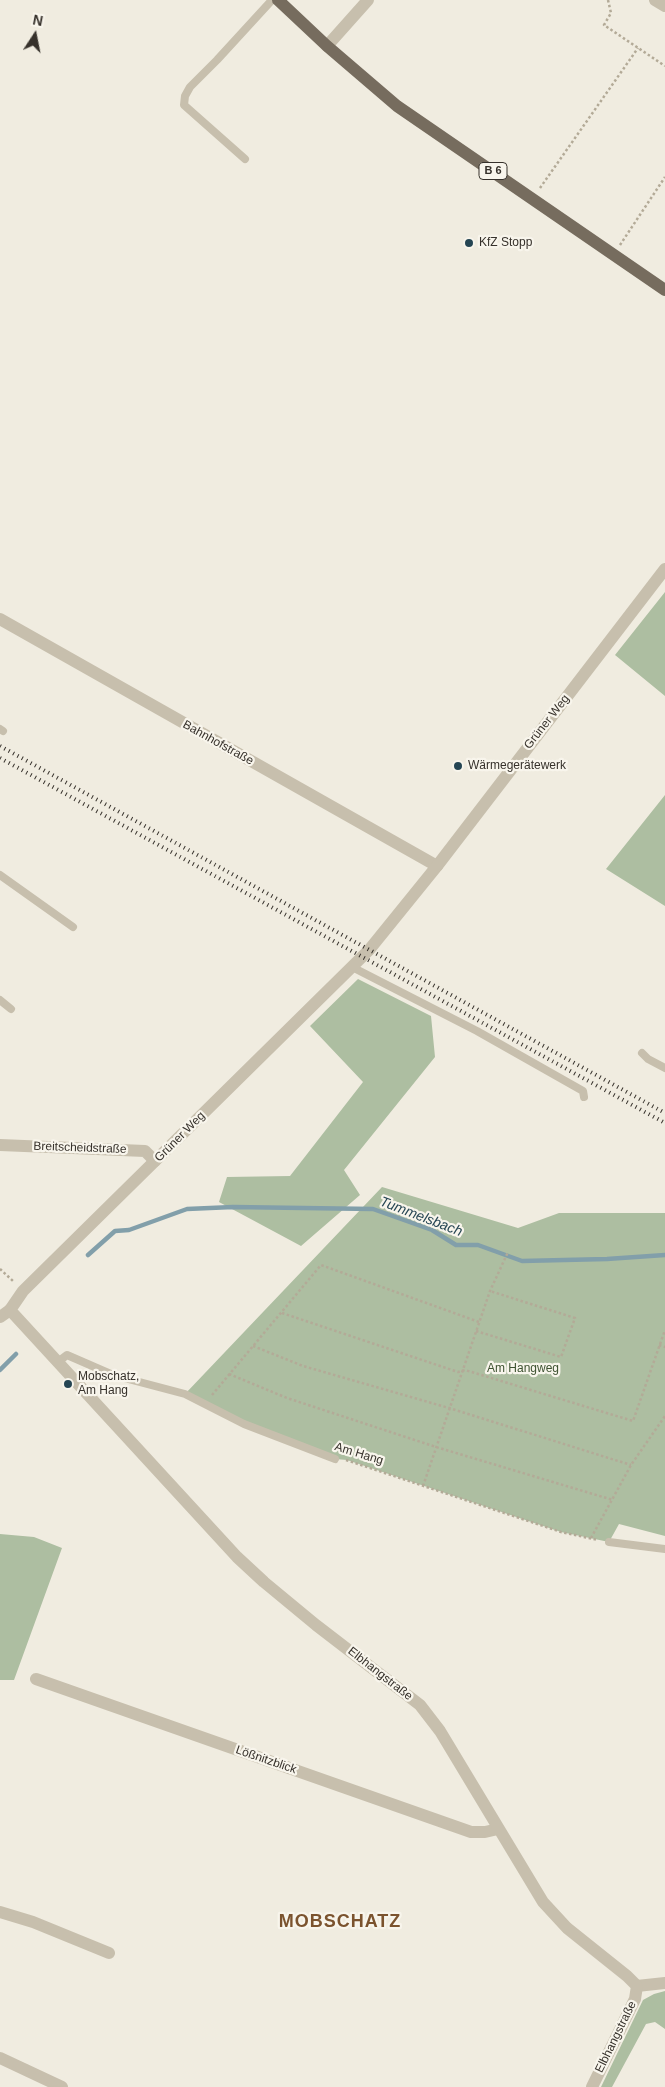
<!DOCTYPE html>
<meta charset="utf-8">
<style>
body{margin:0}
#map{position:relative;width:665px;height:2087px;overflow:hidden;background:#f0ece0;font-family:Arial,sans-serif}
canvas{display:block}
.north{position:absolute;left:10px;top:10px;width:50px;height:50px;-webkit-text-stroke:4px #f8f5ec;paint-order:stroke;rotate:11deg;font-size:14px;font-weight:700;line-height:20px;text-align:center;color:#36312b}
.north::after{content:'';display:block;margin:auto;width:18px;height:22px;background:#36312b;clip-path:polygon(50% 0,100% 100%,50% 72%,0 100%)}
</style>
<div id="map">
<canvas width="665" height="2087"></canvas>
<div class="north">N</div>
</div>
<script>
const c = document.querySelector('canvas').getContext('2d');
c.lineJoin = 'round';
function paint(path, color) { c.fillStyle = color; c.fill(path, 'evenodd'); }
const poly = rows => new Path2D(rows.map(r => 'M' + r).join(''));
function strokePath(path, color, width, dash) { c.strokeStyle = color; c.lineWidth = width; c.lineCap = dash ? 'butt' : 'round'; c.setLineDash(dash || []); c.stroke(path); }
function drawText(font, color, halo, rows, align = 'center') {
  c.font = font + ' Arial,sans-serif'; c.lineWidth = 4.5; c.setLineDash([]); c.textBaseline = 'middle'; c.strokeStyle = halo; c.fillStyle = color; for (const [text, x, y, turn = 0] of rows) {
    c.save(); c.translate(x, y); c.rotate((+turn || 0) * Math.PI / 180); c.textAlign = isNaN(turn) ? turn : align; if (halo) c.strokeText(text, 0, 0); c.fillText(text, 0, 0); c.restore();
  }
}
paint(poly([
 [665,592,665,696,615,655],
 [665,795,665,906,606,869],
 [358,979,431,1016,435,1057,344,1170,360,1195,301,1246,219,1202,227,1177,290,1176,363,1082,310,1026],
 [382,1187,518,1228,559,1213,665,1213,665,1536,619,1524,609,1542,561,1532,347,1460,335,1459,244,1424,185,1394],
 [0,1534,34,1537,62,1548,14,1680,0,1680],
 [665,1991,665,2029,655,2022,646,2024,612,2087,601,2087,643,2000,654,1994]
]), '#adbea1');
strokePath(poly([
 [88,1255,115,1231,129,1230,187,1209,233,1207,373,1209,432,1230,456,1245,478,1245,522,1261,607,1259,665,1255],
 [0,1370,16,1354]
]), '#829faa', 4.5);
strokePath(poly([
 [608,0,611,13,604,25,665,66],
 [540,188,638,48],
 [620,245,665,177],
 [0,1269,13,1281],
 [282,1313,458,1372,465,1370,633,1421,665,1330],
 [476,1331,561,1357,575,1318,490,1291],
 [659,1345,665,1347],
 [253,1346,303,1366,449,1408,631,1465],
 [229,1374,287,1398,436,1447,613,1500],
 [212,1395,321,1265,479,1322],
 [346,1460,561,1532,598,1540],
 [423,1486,490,1291,508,1252],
 [591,1538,631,1465,665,1416]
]), '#b3aa97', 2.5, [2.5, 2.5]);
strokePath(poly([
 [245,159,184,105,185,96,190,87,217,60,272,0],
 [0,729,3,731],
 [0,875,73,927],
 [352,967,477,1031,583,1091,584,1097],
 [0,1000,11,1009],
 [642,1053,648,1059,665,1068],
 [59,1361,67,1355,113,1375,185,1394,244,1424,335,1459],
 [609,1542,665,1549]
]), '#c7bfad', 8);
strokePath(poly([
 [655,0,665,6],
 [327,46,368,0],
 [0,619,437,866],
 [0,1145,145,1151,155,1161],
 [0,1317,10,1310],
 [36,1679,471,1832,485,1832,498,1829],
 [0,1912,33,1922,109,1953],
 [637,1986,665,1983],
 [0,2058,62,2087]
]), '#c7bfad', 12);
strokePath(poly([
 [592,2087,635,1999,637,1986,627,1976,567,1928,543,1902,440,1731,420,1705,316,1625,264,1582,237,1557,10,1310,23,1291,369,950,437,866,665,569]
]), '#c7bfad', 12);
strokePath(poly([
 [278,0,327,46,397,106,665,290]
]), '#766c5e', 12);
strokePath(poly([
 [0,746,665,1113],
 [0,758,665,1123]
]), '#36312b', 4, [1, 4]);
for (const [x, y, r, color] of [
 [469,243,5,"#254553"],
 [458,766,5,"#254553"],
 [68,1384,5,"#254553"]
]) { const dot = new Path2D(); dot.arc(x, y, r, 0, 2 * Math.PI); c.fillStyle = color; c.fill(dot); strokePath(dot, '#f8f5ec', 2); }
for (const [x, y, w] of [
 [493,171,28]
]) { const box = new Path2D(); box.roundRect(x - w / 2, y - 8.5, w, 17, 4); c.fillStyle = '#f8f5ec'; c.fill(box); strokePath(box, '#36312b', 1); }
drawText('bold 11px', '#36312b', null, [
 ["B 6",493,171]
]);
drawText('12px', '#36312b', '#f8f5ec', [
 ["KfZ Stopp",479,243],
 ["Wärmegerätewerk",468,766],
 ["Mobschatz,",78,1377],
 ["Am Hang",78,1391]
], 'left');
drawText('12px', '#36312b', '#f8f5ec', [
 ["Grüner Weg",547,722,-52],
 ["Bahnhofstraße",218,743,29],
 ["Grüner Weg",180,1137,-45],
 ["Breitscheidstraße",80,1148,2],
 ["Am Hang",359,1454,17],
 ["Elbhangstraße",380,1674,38],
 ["Lößnitzblick",266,1760,19],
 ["Elbhangstraße",616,2037,-64]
]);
drawText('12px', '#3e5231', '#f8f5ec', [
 ["Am Hangweg",523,1369]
]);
drawText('italic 14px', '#254553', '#f8f5ec', [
 ["Tummelsbach",421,1217,21]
]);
c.letterSpacing = '1px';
drawText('bold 18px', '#7b532e', '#f8f5ec', [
 ["MOBSCHATZ",340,1922]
]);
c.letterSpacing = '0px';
</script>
